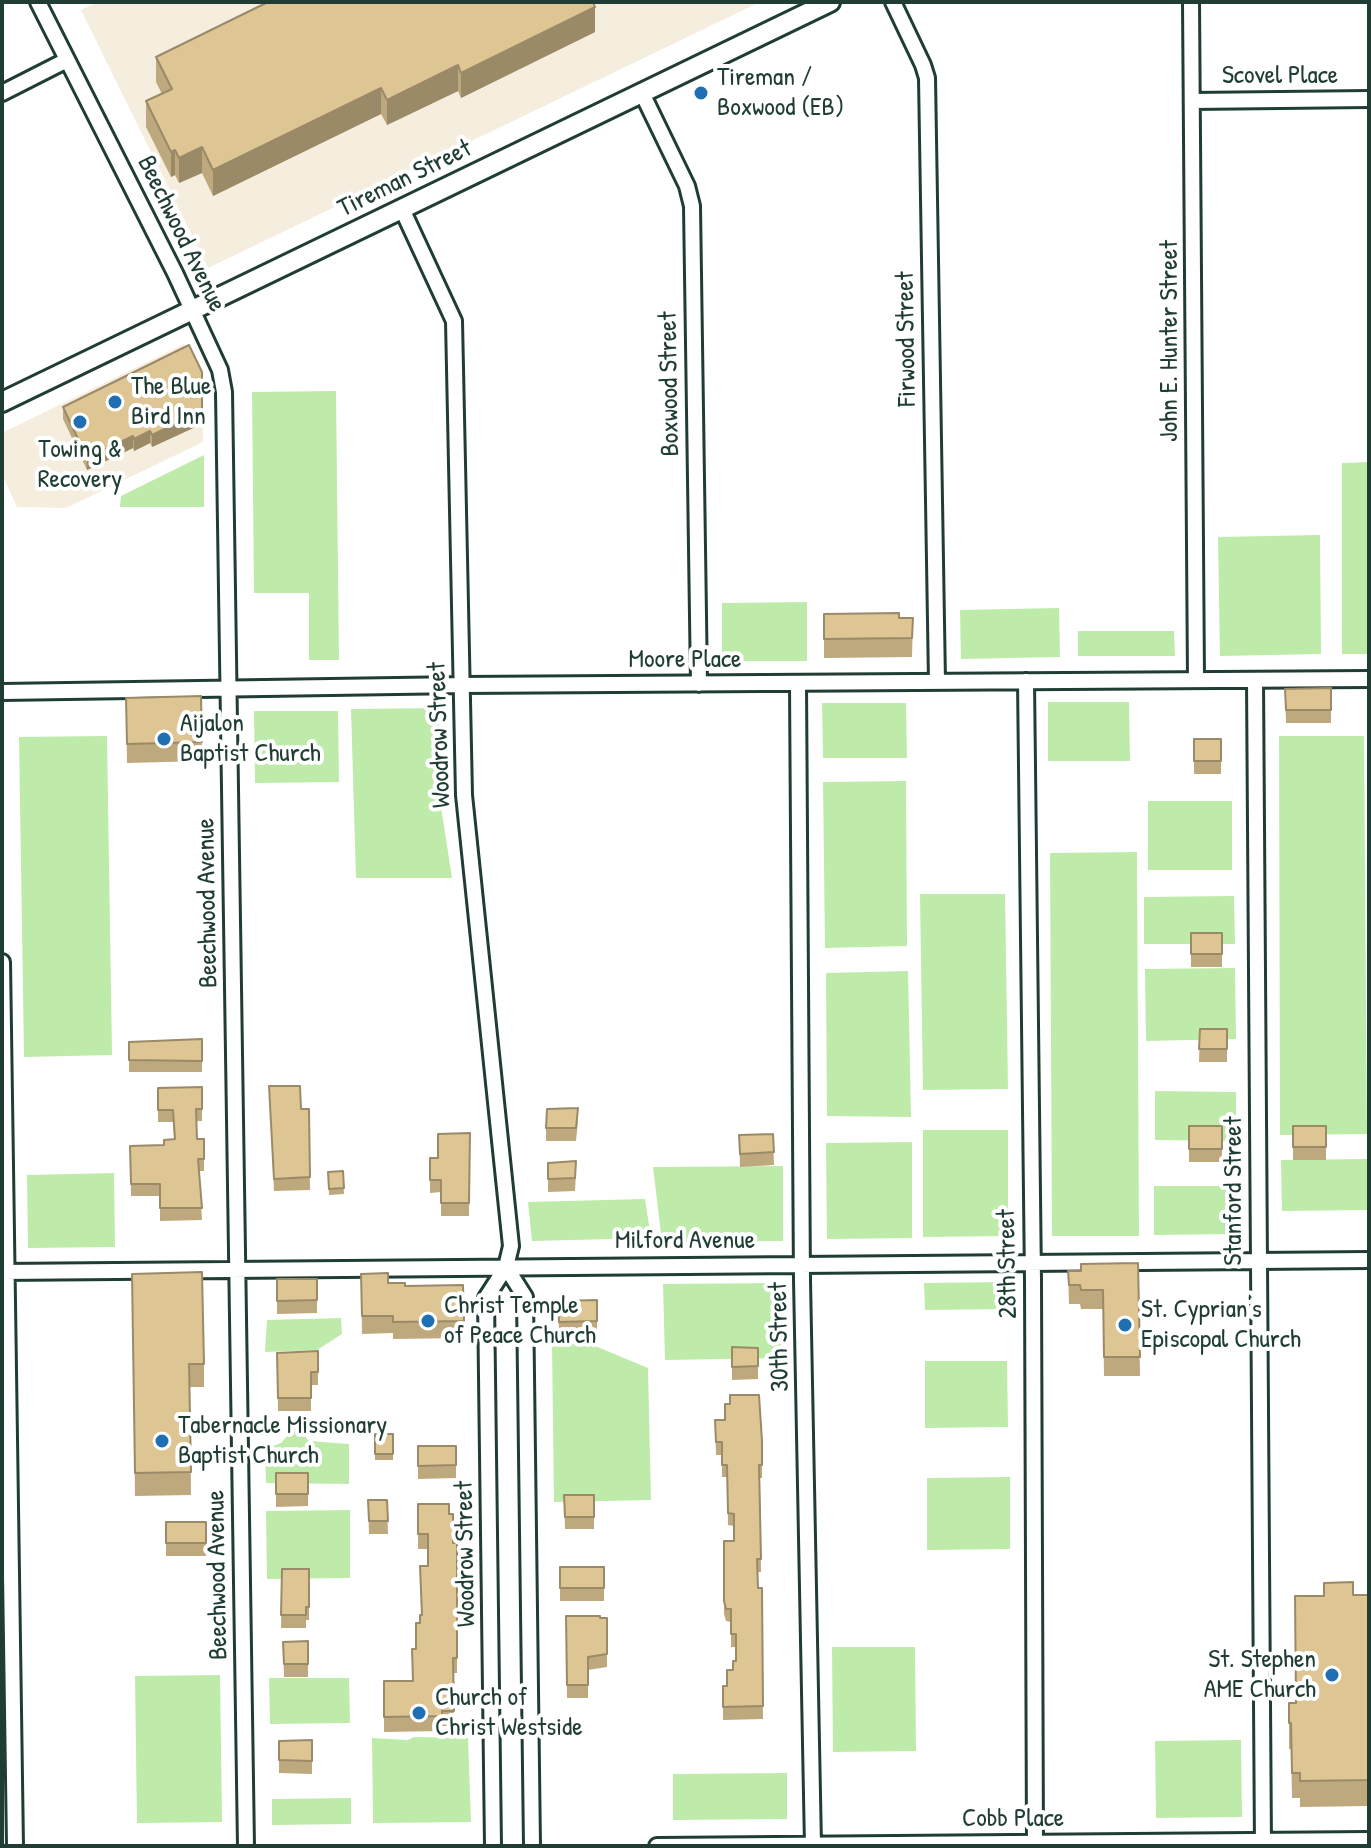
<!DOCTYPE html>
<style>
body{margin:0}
#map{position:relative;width:1371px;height:1848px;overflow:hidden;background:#fff;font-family:"Patrick Hand",sans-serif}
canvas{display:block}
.frame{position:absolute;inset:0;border:4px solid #1f3d34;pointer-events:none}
</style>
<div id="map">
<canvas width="1371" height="1848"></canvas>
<div class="frame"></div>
</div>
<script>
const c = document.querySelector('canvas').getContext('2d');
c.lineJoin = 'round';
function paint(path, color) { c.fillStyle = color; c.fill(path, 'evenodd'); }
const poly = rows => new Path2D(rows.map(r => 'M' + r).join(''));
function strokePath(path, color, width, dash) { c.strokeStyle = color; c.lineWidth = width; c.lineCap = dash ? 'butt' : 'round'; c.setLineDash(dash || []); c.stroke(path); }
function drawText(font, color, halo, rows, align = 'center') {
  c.font = font + ' "Patrick Hand",sans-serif'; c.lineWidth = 8; c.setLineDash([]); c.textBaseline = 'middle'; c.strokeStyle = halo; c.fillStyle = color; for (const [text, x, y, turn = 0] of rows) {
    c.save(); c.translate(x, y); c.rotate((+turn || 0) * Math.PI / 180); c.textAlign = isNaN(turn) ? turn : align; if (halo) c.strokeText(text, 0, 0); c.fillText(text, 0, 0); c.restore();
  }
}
paint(poly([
 [98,2,760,2,208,268,81,10],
 [184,344,203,381,203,442,66,508,17,507,2,474,2,433]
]), '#f5eedf');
paint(poly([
 [336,391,339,660,309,660,309,593,254,593,252,392],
 [204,455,204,507,120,507,121,496],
 [1369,462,1369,654,1342,654,1342,463],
 [1320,535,1321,654,1220,656,1218,537],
 [807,602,807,661,722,661,722,603],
 [1059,608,1060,657,961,659,960,610],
 [1078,631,1174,631,1175,656,1078,656],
 [1048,702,1129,702,1130,761,1048,761],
 [906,703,907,758,823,758,822,703],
 [439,708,441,807,452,878,356,878,351,709],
 [254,711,338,711,339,782,255,783],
 [107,736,112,1055,24,1057,19,737],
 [1279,736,1364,736,1367,1134,1280,1135],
 [906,781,907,946,825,948,823,782],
 [1148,801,1232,801,1232,870,1148,870],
 [1137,852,1139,1236,1052,1236,1050,853],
 [920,894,1005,894,1008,1089,923,1090],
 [1234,896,1235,944,1144,944,1144,897],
 [1235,968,1236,1039,1146,1041,1145,969],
 [908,971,911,1117,827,1116,826,973],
 [1155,1091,1236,1092,1236,1141,1155,1140],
 [923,1130,1008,1130,1008,1236,923,1237],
 [912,1142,912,1238,827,1239,826,1143],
 [1368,1159,1368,1210,1282,1211,1281,1160],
 [783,1166,783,1241,662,1242,653,1167],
 [114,1173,115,1247,28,1248,27,1175],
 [1154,1186,1236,1186,1236,1234,1154,1235],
 [645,1199,651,1238,532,1241,528,1202],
 [1007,1282,1008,1309,925,1310,924,1283],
 [783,1283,781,1358,665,1360,663,1284],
 [341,1318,342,1334,317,1350,265,1352,267,1320],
 [588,1343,648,1368,651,1500,554,1502,552,1344],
 [925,1361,1007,1361,1008,1427,925,1428],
 [292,1428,299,1430,309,1441,349,1444,349,1484,266,1483,265,1449,281,1443,287,1436,287,1430],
 [1010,1477,1010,1549,927,1550,927,1478],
 [350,1510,350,1578,267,1579,266,1511],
 [832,1647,915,1647,916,1751,833,1752],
 [220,1675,222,1822,137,1823,135,1676],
 [269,1678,349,1678,350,1723,270,1724],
 [414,1737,468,1738,471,1822,373,1823,372,1738,408,1740],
 [1241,1740,1242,1817,1156,1818,1155,1741],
 [787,1773,787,1819,673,1820,673,1774],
 [351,1798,351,1824,272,1825,272,1799]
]), '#beeba9');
const minor = poly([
 [38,2,175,273,220,370,224,392,246,1846],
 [893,2,923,65,927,78,937,682],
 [1191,2,1196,680],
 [2,93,67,60],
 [642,93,687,186,692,206,699,684],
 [1192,101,1369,99],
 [402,209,454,321,464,795,511,1246,506,1267,486,1298,493,1846],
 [1255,680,1263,1846],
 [1026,681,1033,1280,1035,1846],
 [798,684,802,1280,813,1846],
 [2,692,462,685,1369,679],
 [2,962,15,1846],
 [506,1267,525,1297,532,1846],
 [2,1272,1369,1260],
 [657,1846,1369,1840]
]);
const tertiary = poly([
 [2,402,830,2]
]);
strokePath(minor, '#1f3d34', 20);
strokePath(tertiary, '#1f3d34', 24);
strokePath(minor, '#fff', 14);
strokePath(tertiary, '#fff', 18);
paint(poly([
 [595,32,461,98,458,91,387,125,381,114,213,196,202,173,179,183,175,175,171,177,146,127,146,101,162,94,156,82,156,57],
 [63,407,202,424,152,447,150,443,134,451,133,448,87,470,63,419],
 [824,614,913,618,912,657,824,658],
 [1331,688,1331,723,1286,723,1285,689],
 [201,696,202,761,127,763,126,698],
 [1194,739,1221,739,1221,774,1194,774],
 [1191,933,1222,933,1222,967,1191,967],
 [1200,1029,1227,1029,1227,1062,1199,1062],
 [202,1039,202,1072,129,1072,129,1042],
 [269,1086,301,1109,309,1109,310,1190,274,1191],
 [202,1087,202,1121,196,1121,197,1139,204,1139,204,1171,199,1171,202,1220,160,1221,160,1196,131,1196,130,1146,164,1145,174,1139,173,1122,158,1122,158,1088],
 [578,1121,576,1141,546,1141,546,1128],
 [1189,1126,1222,1126,1222,1162,1189,1162],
 [1293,1126,1326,1126,1326,1160,1293,1160],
 [470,1133,469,1216,441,1216,441,1192,430,1193,430,1158,438,1158],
 [773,1134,774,1165,740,1167,739,1135],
 [548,1163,576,1173,575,1191,548,1192],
 [343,1171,344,1194,329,1195,328,1172],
 [1138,1263,1140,1376,1104,1376,1103,1309,1081,1309,1080,1304,1069,1304,1068,1271,1081,1271],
 [132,1274,204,1364,204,1387,190,1387,191,1495,135,1496],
 [361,1274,388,1283,405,1286,463,1285,464,1338,393,1339,393,1333,362,1334],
 [277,1279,317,1279,317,1313,277,1314],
 [597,1300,597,1334,559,1334,558,1301],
 [732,1347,758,1348,758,1379,732,1380],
 [318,1351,318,1385,311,1385,311,1411,278,1411,277,1353],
 [715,1420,762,1441,762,1478,760,1478,761,1572,757,1572,758,1588,762,1588,763,1719,723,1720,723,1686,727,1686,736,1661,736,1647,731,1647,731,1622,726,1621,724,1614,724,1541,734,1541,734,1526,728,1525,727,1477,722,1477,722,1455,716,1455],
 [375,1434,393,1434,393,1460,375,1460],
 [418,1446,456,1446,456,1478,418,1479],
 [276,1473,308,1473,308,1506,276,1507],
 [564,1495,594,1495,594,1529,565,1529],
 [368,1500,387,1500,388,1534,369,1534],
 [418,1504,449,1514,453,1543,457,1543,457,1673,453,1673,454,1726,442,1726,442,1731,384,1732,384,1681,413,1681,416,1649,422,1615,420,1566,428,1566,428,1549,418,1549],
 [166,1522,206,1522,206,1556,166,1556],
 [560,1567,604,1567,604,1601,560,1601],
 [282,1569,309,1569,309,1620,306,1620,306,1628,281,1628],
 [1353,1595,1369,1595,1369,1806,1300,1807,1300,1798,1292,1798,1291,1749,1289,1749,1289,1703,1296,1703],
 [566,1616,607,1654,607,1667,588,1670,588,1698,567,1698],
 [308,1641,308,1677,284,1677,283,1642],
 [312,1740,312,1774,279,1773,279,1760]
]), '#bea97f');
paint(poly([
 [595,7,595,32,461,98,461,73],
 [458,65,458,91,387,125,387,100],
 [381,88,381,114,213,196,213,170],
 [202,147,202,173,179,183,179,158],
 [175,150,175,175,171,177,171,152],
 [202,411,202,424,152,447,152,435],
 [150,431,150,443,134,451,134,439],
 [133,436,133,448,87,470,87,458]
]), '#9b8a68');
const building = poly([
 [268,2,593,2,595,7,461,73,458,65,387,100,381,88,213,170,202,147,179,158,175,150,171,152,146,101,172,89,156,57,268,2],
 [189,345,202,372,202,411,152,435,150,431,134,439,133,436,87,458,63,407,189,345],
 [899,613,899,618,913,618,912,638,824,639,824,614,899,613],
 [1331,688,1331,710,1286,710,1285,689,1331,688],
 [201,696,202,742,127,744,126,698,201,696],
 [1194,739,1221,739,1221,761,1194,761,1194,739],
 [1191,933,1222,933,1222,954,1191,954,1191,933],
 [1200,1029,1227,1029,1227,1049,1199,1049,1200,1029],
 [202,1039,202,1061,129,1060,129,1042,202,1039],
 [269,1086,300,1086,301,1109,309,1109,310,1177,274,1179,269,1086],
 [202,1087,202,1109,196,1109,197,1139,204,1139,204,1159,198,1159,202,1208,160,1208,160,1184,131,1184,130,1146,164,1145,164,1140,175,1139,173,1110,158,1110,158,1088,202,1087],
 [578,1108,576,1128,546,1128,547,1109,578,1108],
 [1189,1126,1222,1126,1222,1149,1189,1149,1189,1126],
 [1293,1126,1326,1126,1326,1147,1293,1147,1293,1126],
 [470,1133,469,1203,441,1203,441,1180,430,1180,430,1158,438,1158,438,1134,470,1133],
 [773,1134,774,1152,740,1154,739,1135,773,1134],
 [576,1161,575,1178,548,1179,548,1163,576,1161],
 [343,1171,344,1188,329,1189,328,1172,343,1171],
 [1138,1263,1140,1357,1104,1357,1103,1290,1081,1290,1080,1285,1069,1285,1068,1271,1081,1271,1081,1264,1138,1263],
 [202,1272,204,1364,189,1364,191,1472,135,1473,132,1274,202,1272],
 [388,1273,388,1283,405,1283,405,1286,463,1285,464,1321,393,1322,393,1316,362,1316,361,1274,388,1273],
 [277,1279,317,1279,317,1300,277,1301,277,1279],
 [597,1300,597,1321,559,1322,558,1301,597,1300],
 [732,1347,758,1348,758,1366,732,1367,732,1347],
 [318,1351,318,1372,311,1372,311,1398,278,1398,277,1353,318,1351],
 [730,1395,759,1395,762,1441,762,1465,759,1465,761,1559,757,1559,758,1588,762,1588,763,1706,723,1707,723,1686,727,1686,727,1670,733,1670,733,1661,736,1661,736,1634,731,1634,731,1609,726,1609,724,1601,724,1541,734,1541,734,1514,728,1513,727,1465,722,1465,722,1442,716,1442,715,1420,725,1420,725,1404,730,1404,730,1395],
 [375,1434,393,1434,393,1454,375,1454,375,1434],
 [418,1446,456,1446,456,1465,418,1466,418,1446],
 [276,1473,308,1473,308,1494,276,1494,276,1473],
 [564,1495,594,1495,594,1517,565,1517,564,1495],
 [368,1500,387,1500,388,1521,369,1521,368,1500],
 [418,1504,449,1504,449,1514,453,1514,453,1543,457,1543,457,1658,453,1658,454,1711,442,1711,442,1716,384,1717,384,1681,413,1681,412,1649,416,1649,416,1623,420,1623,420,1615,422,1615,420,1566,428,1566,428,1534,418,1534,418,1504],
 [166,1522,206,1522,206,1543,166,1543,166,1522],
 [560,1567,604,1567,604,1588,560,1588,560,1567],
 [282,1569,309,1569,309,1607,306,1607,306,1615,281,1615,282,1569],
 [1353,1582,1353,1595,1369,1595,1369,1780,1300,1781,1300,1773,1292,1773,1291,1723,1289,1723,1289,1703,1296,1703,1295,1596,1324,1596,1324,1583,1353,1582],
 [566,1616,600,1616,600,1618,607,1618,607,1654,588,1657,588,1685,567,1685,566,1616],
 [308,1641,308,1664,284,1664,283,1642,308,1641],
 [312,1740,312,1761,279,1760,279,1741,312,1740]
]);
paint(building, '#ddc594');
strokePath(building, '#9b8a68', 2);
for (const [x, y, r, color] of [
 [701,93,8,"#1f6fb2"],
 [115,402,8,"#1f6fb2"],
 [80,422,8,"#1f6fb2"],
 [164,739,8,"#1f6fb2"],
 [428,1321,8,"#1f6fb2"],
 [1125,1325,8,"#1f6fb2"],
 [162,1441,8,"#1f6fb2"],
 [1332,1675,8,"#1f6fb2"],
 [419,1713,8,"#1f6fb2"]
]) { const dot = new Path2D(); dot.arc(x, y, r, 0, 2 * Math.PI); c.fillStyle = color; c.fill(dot); strokePath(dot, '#fff', 3); }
drawText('26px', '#1f3d34', '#fff', [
 ["Scovel Place",1280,76],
 ["Tireman Street",405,179,-26],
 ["Beechwood Avenue",181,234,64],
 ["Firwood Street",907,339,-91],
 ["John E. Hunter Street",1170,341,-90],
 ["Boxwood Street",670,384,-91],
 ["Moore Place",685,660],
 ["Woodrow Street",440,735,-92],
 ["Beechwood Avenue",208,903,-91],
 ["Stanford Street",1234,1191,-90],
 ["Milford Avenue",685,1241],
 ["28th Street",1008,1264,-91],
 ["30th Street",780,1337,-91],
 ["Woodrow Street",466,1554,-91],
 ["Beechwood Avenue",218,1575,-91],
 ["Cobb Place",1013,1819]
]);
drawText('26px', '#1f3d34', '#fff', [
 ["Tireman /",717,78],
 ["Boxwood (EB)",717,108],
 ["The Blue",131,387],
 ["Bird Inn",131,417],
 ["Towing &",80,450,"center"],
 ["Recovery",80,480,"center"],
 ["Aijalon",180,724],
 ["Baptist Church",180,754],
 ["Christ Temple",444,1306],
 ["of Peace Church",444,1336],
 ["St. Cyprian's",1141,1310],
 ["Episcopal Church",1141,1340],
 ["Tabernacle Missionary",178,1426],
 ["Baptist Church",178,1456],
 ["St. Stephen",1316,1660,"right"],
 ["AME Church",1316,1690,"right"],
 ["Church of",435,1698],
 ["Christ Westside",435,1728]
], 'left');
</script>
